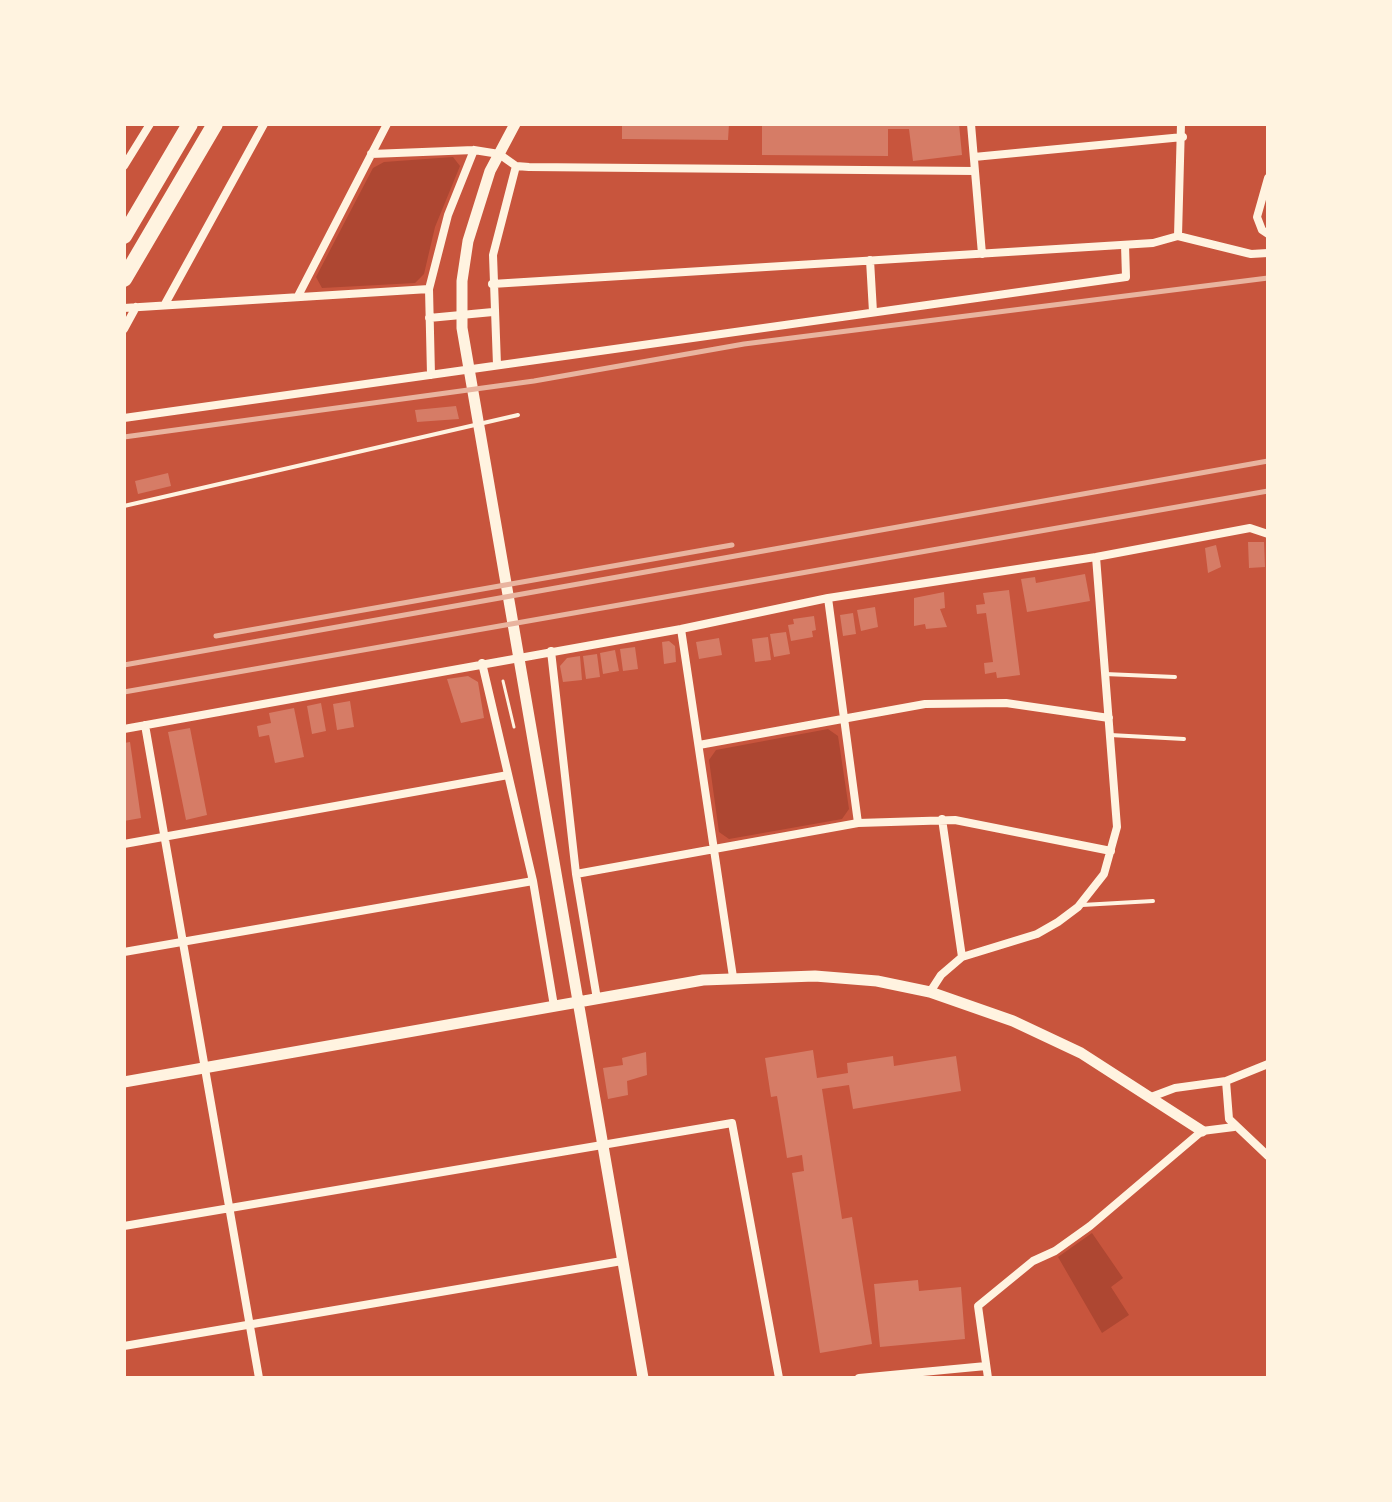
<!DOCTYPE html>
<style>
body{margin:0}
#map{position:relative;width:1392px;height:1502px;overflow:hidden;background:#c8553d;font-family:Karla,sans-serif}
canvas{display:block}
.frame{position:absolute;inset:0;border:126px solid #fff3e0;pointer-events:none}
</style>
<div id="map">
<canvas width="1392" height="1502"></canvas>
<div class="frame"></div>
</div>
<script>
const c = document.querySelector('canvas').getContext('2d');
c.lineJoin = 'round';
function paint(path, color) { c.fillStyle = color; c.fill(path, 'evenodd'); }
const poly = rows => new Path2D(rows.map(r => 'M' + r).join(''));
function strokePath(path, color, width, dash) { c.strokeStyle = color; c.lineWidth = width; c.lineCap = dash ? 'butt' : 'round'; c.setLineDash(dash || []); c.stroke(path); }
paint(poly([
 [453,157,460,166,435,227,424,274,415,283,322,288,316,277,373,168,384,162],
 [828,729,838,736,849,809,842,819,729,839,719,832,709,760,716,750],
 [1092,1233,1123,1278,1111,1287,1129,1315,1102,1333,1058,1257]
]), '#ae4732');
paint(poly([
 [622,124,729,124,728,140,622,139],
 [762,124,959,124,962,155,913,161,909,129,888,129,888,156,762,155],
 [456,406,459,419,417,422,415,410],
 [168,473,171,486,138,494,135,481],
 [1248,542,1264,542,1265,567,1249,568],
 [1216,545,1221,567,1208,573,1205,548],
 [1085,574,1090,601,1027,612,1021,579,1035,577,1036,583],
 [1009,590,1020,675,997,678,996,672,985,674,984,663,993,662,986,613,977,614,976,605,985,604,983,593],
 [944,592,945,608,940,609,947,627,926,629,925,624,914,626,914,598],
 [875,607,878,627,861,631,857,610],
 [853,613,856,634,843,636,840,615],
 [814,616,816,630,812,631,813,637,791,641,788,625,794,624,793,619],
 [786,632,790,654,774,657,770,634],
 [768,637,771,660,755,662,752,639],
 [719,638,722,655,699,659,696,642],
 [669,641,675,646,676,662,664,664,662,642],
 [635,647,638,669,623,671,620,649],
 [615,650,619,671,603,674,600,653],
 [597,654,600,677,586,679,583,656],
 [580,656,582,680,563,682,560,666,567,658],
 [468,676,478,682,484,718,461,723,447,679],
 [350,701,354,727,337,730,333,704],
 [321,703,326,731,312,734,307,706],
 [294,708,304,757,275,763,269,735,259,737,257,726,271,723,269,713],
 [190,728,207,815,186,820,168,732],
 [130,742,141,818,124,821,124,743],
 [813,1050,817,1078,848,1073,847,1063,893,1056,894,1066,956,1056,961,1091,853,1109,849,1085,822,1089,842,1219,852,1217,872,1344,820,1353,792,1173,804,1171,802,1155,787,1158,777,1096,771,1097,765,1058],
 [646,1052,647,1075,627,1081,628,1095,608,1099,603,1068,623,1065,622,1058],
 [918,1280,919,1291,961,1287,965,1339,880,1347,874,1284]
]), '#d67c66');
strokePath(poly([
 [503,681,514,727]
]), '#fff3e0', 3);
strokePath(poly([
 [124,506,518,415],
 [1105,674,1175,677],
 [1110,735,1184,739],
 [1082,905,1153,901]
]), '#fff3e0', 4);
strokePath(poly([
 [971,124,982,254],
 [371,154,474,150,499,154,516,166,529,167,975,171],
 [974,157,1183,137],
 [124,166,150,124],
 [1268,178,1257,217,1262,230,1268,234],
 [1178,236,1181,124],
 [870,260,873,312],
 [492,284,1153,243,1178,236,1251,254,1268,253],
 [298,296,387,124],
 [165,304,264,124],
 [124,308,429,289],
 [429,318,493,312],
 [124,329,136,307],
 [497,365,493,255,516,166],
 [431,375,429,289,448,215,474,150],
 [124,418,1126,277,1125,245],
 [828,598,858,823],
 [681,629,733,977],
 [551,651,576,874,597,999],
 [482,663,533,881,554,1006],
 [145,725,259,1378],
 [124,729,681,629,828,598,1096,557,1250,528,1268,534],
 [699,745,925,704,1006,703,1109,718],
 [942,819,962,957],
 [124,844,508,775],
 [576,874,858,823,955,820,1111,851],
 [124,952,533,881],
 [930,992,941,975,962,957,1037,934,1058,922,1078,907,1104,874,1117,827,1096,557],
 [1226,1081,1229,1119,1268,1156],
 [1151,1097,1175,1088,1226,1081,1268,1064],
 [124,1226,732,1123,779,1378],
 [124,1346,622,1261],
 [859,1378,986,1366],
 [988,1378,978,1306,1033,1261,1055,1251,1090,1226,1202,1131,1234,1127]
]), '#fff3e0', 8);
strokePath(poly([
 [515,124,490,171,468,241,462,281,462,328,643,1378],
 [124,1082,703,980,815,976,877,981,930,992,1013,1021,1081,1053,1202,1131]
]), '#fff3e0', 11);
strokePath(poly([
 [124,236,190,124],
 [124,279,215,124]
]), '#fff3e0', 16);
strokePath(poly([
 [124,437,534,381,744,344,1268,278],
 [216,636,732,545],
 [124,665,1268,461],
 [124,692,1268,491]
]), '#e9b49f', 5);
</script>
